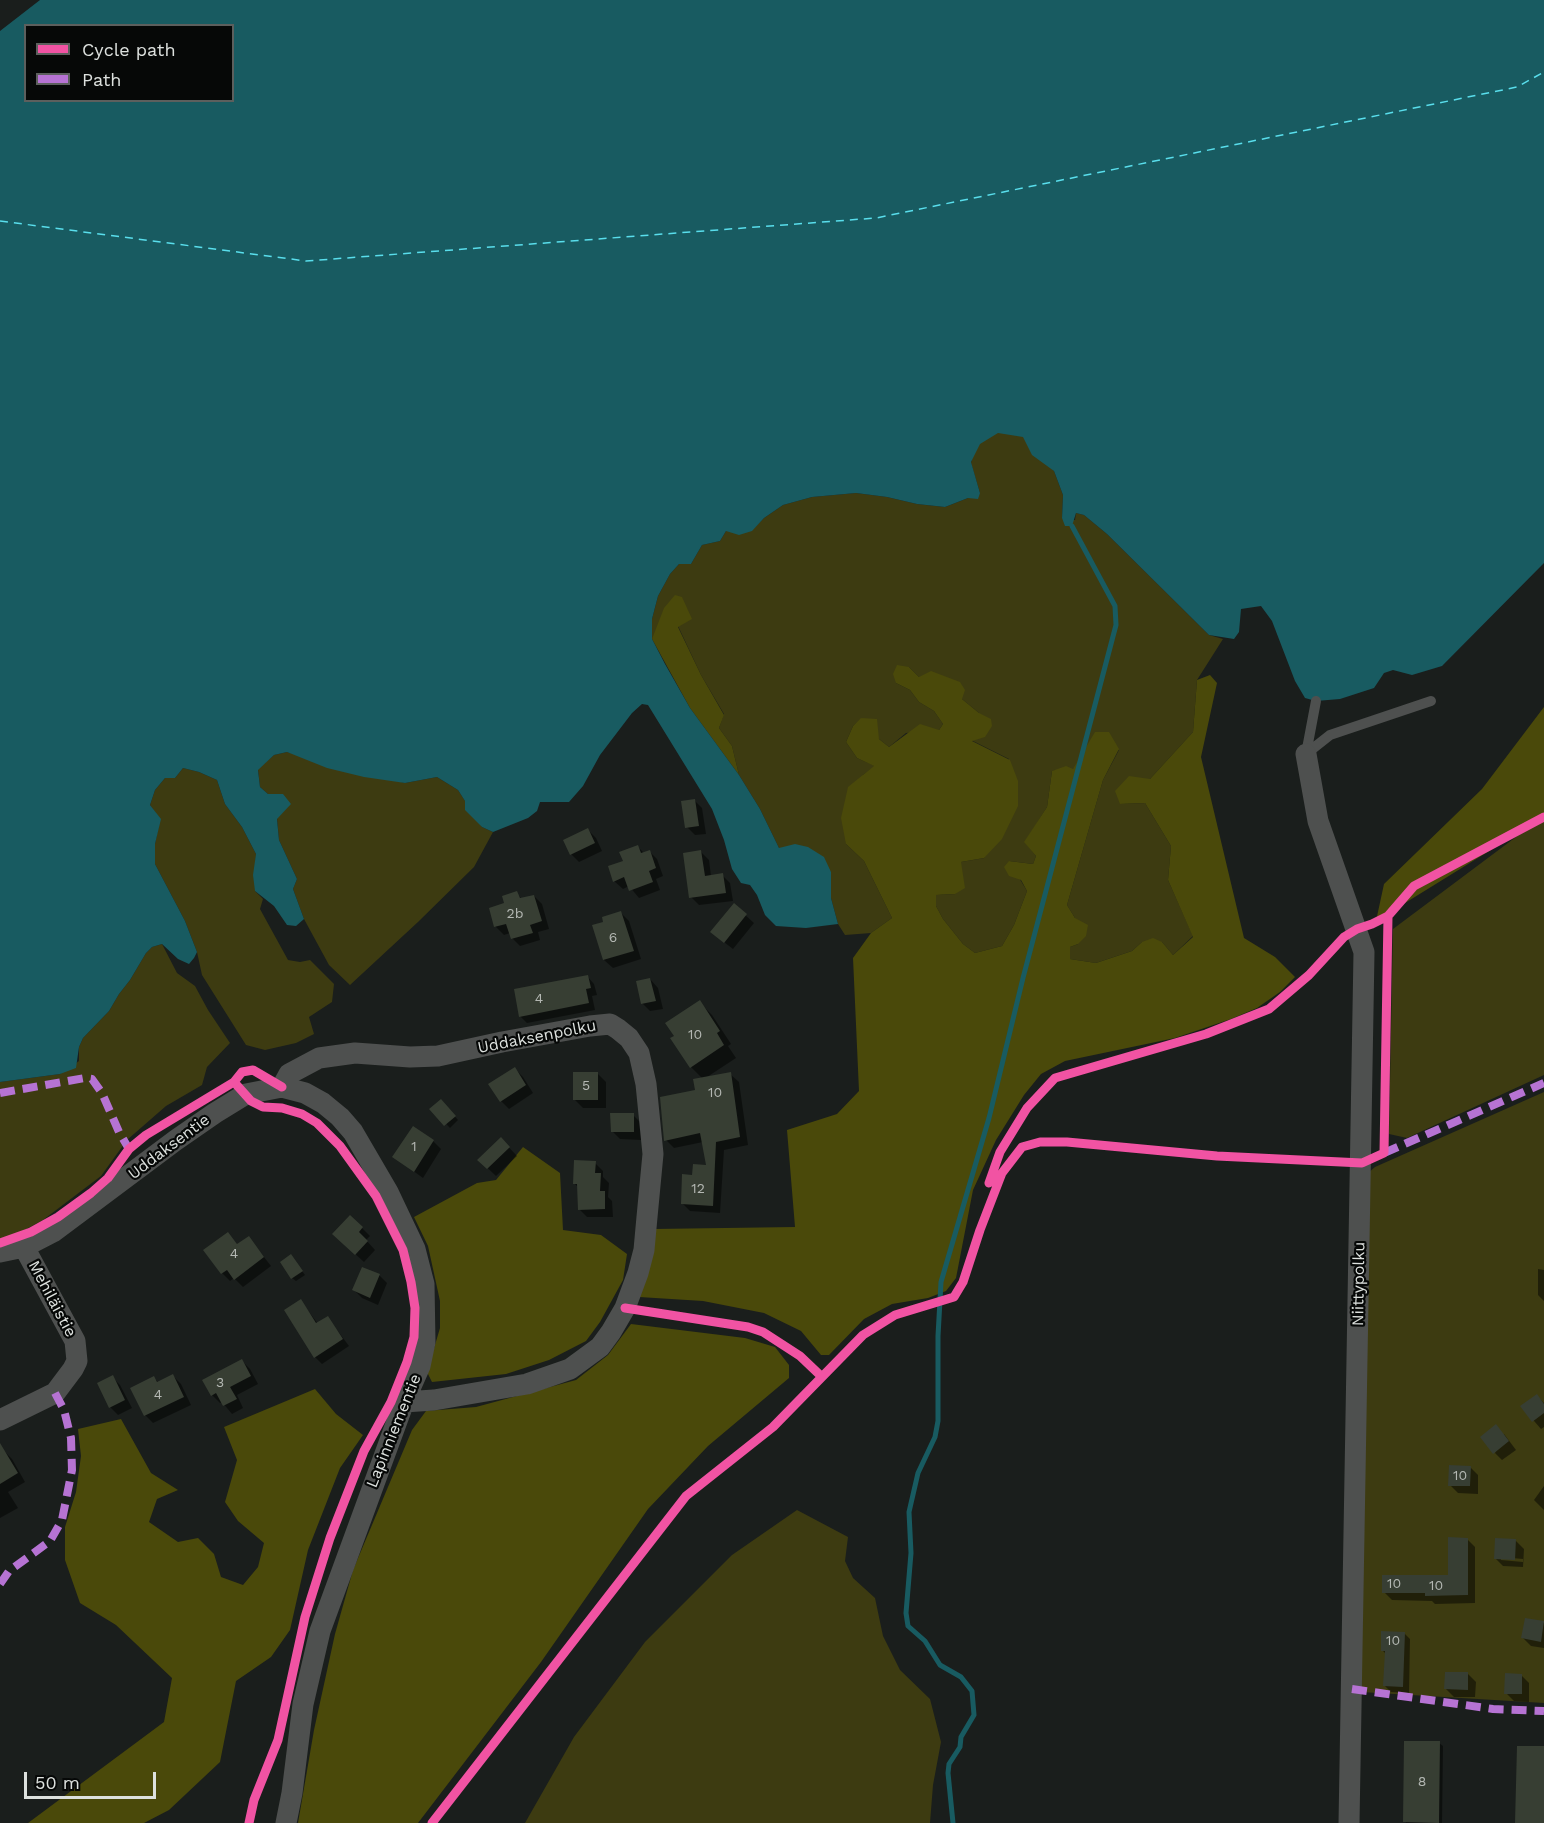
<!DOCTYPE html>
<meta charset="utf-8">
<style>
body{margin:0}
#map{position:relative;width:1544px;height:1823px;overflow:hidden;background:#1a1e1c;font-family:"Work Sans",sans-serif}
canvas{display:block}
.legend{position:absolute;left:24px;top:24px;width:210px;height:78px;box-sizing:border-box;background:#060807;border:2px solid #5c5f5d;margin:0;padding:8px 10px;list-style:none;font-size:18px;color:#dde1de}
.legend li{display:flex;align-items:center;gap:12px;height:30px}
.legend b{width:30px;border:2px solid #5c5f5d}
.scale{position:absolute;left:24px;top:1772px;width:132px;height:27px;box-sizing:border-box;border:3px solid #dde1de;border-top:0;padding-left:8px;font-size:18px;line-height:21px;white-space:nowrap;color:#dde1de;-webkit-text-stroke:4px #060807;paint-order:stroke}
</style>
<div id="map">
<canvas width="1544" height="1823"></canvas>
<ul class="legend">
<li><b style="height:8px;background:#f153a3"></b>Cycle path</li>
<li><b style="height:8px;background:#b673d3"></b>Path</li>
</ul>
<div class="scale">50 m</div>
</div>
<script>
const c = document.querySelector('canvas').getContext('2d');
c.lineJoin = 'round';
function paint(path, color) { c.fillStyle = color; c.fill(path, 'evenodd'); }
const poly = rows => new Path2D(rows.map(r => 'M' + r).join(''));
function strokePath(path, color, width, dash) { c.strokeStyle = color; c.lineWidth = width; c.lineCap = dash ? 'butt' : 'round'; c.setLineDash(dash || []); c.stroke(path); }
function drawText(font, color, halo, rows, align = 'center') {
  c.font = font + ' "Work Sans",sans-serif'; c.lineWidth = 4.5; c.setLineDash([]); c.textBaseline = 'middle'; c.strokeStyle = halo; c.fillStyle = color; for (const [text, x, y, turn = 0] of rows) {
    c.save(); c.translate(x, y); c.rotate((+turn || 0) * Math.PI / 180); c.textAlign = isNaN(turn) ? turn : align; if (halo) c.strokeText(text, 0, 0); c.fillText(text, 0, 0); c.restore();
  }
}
paint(poly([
 [1015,415,1054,471,1063,495,1062,518,1075,520,1076,513,1084,515,1107,534,1209,635,1223,639,1197,680,1193,732,1150,779,1120,804,1145,803,1171,846,1168,880,1193,936,1173,955,1162,942,1142,942,1132,951,1096,963,1070,959,1070,947,1078,944,1075,918,1067,905,1103,780,1119,750,1073,769,1052,771,1047,807,1025,842,1036,856,1033,864,1009,861,1027,891,1014,925,1002,946,975,953,963,944,943,919,936,906,936,895,955,894,961,862,984,858,1009,759,971,740,979,713,962,699,919,677,909,667,896,683,910,690,919,702,934,711,943,724,939,730,906,733,889,747,879,739,862,718,853,726,846,742,857,758,875,766,863,775,846,844,864,861,892,918,871,933,845,935,838,924,831,898,831,872,779,848,760,809,739,775,732,746,719,728,724,714,701,675,678,626,652,639,652,619,658,596,670,574,679,564,691,564,702,545,720,541,726,531,751,531,764,518,783,505,812,497,856,493,887,497,917,504,945,507,968,498,980,493,971,463,975,446],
 [287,752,405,783,437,777,458,790,482,827,493,832,474,867,418,922,350,985,329,965,304,919,293,889,297,879,279,840,277,818,290,804,268,794,260,787,258,769,274,755],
 [183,768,199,772,217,780,225,804,242,827,256,854,255,891,263,899,260,909,288,960,300,962,310,960,334,984,332,1002,309,1017,314,1034,296,1043,265,1050,246,1045,202,975,197,952,185,921,155,864,155,844,160,819,150,805,155,790,165,778,175,778],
 [1536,822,1544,822,1544,1075,1407,1138,1389,1134,1393,929],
 [162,944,177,973,195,986,208,1010,230,1043,207,1067,202,1085,166,1106,127,1140,101,1176,43,1220,19,1233,0,1239,0,1082,60,1074,79,1061,79,1047,83,1038,109,1011,119,994,130,980,146,953,152,947],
 [1544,1092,1544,1703,1361,1692,1368,1173,1375,1167],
 [797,1510,848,1537,845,1561,853,1578,875,1598,883,1636,900,1670,930,1699,941,1742,933,1785,930,1823,525,1823,574,1737,645,1642,732,1555]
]), '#3d3b11');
paint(poly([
 [675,595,682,597,692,619,678,627,701,675,724,715,719,728,732,746,739,775,690,708,652,639,664,608],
 [897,665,909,667,919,677,931,671,960,682,965,690,962,699,979,713,991,719,992,726,985,737,972,741,1010,760,1018,781,1018,806,1002,839,984,858,961,862,965,888,955,894,936,895,936,906,943,919,963,944,975,953,1002,946,1014,925,1027,891,1021,880,1009,876,1004,867,1009,861,1033,864,1036,856,1024,842,1047,807,1052,771,1066,766,1073,769,1095,732,1109,732,1119,749,1103,780,1067,905,1075,918,1088,925,1086,936,1078,944,1070,947,1070,959,1096,963,1132,951,1142,942,1153,938,1162,942,1173,955,1193,937,1168,880,1171,846,1145,803,1120,804,1115,791,1129,776,1150,779,1193,732,1197,680,1210,675,1217,683,1201,757,1244,938,1275,957,1295,977,1280,992,1257,1008,1231,1019,1175,1038,1065,1061,1041,1074,1024,1095,996,1140,973,1190,956,1278,946,1291,928,1298,892,1304,864,1319,829,1355,821,1355,801,1331,764,1313,703,1301,639,1297,654,1229,795,1227,787,1130,837,1114,859,1091,853,958,871,933,892,918,864,861,846,844,841,818,848,787,874,766,857,758,846,742,853,726,861,718,877,719,879,739,889,747,920,724,939,730,943,724,934,711,919,702,910,690,896,683,893,674],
 [1544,707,1544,822,1536,822,1376,921,1384,884,1482,789],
 [523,1147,560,1173,563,1230,601,1235,627,1254,623,1280,600,1322,586,1341,549,1360,506,1374,432,1382,427,1372,440,1328,440,1301,428,1246,414,1217,477,1183,496,1180],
 [631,1324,745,1338,775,1347,789,1365,789,1378,708,1446,648,1509,541,1662,418,1823,298,1823,314,1730,335,1634,353,1570,412,1430,426,1411,476,1407,576,1380,608,1355],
 [315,1389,336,1414,363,1435,340,1468,308,1550,290,1630,271,1657,236,1681,220,1762,169,1810,144,1823,28,1823,164,1722,172,1678,116,1625,80,1603,65,1560,65,1527,76,1492,81,1456,78,1429,121,1419,151,1473,178,1490,157,1499,149,1522,178,1542,198,1538,214,1554,221,1577,243,1585,258,1567,264,1543,238,1521,225,1502,237,1460,224,1427]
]), '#4a490a');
paint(poly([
 [40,0,1544,0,1544,563,1442,666,1412,675,1393,670,1384,673,1374,688,1340,699,1316,701,1305,698,1295,681,1272,621,1261,606,1241,609,1239,632,1234,639,1209,635,1107,534,1084,515,1076,513,1072,526,1065,526,1062,518,1063,495,1054,471,1032,455,1023,437,998,433,980,444,971,462,980,493,978,499,968,498,945,507,917,504,887,497,856,493,812,497,783,505,764,518,752,531,739,535,726,531,720,541,702,545,691,564,679,564,670,574,658,596,652,619,652,639,665,664,690,708,739,775,760,809,779,848,795,844,808,847,824,857,831,872,831,898,838,924,806,928,776,926,765,915,757,895,750,885,741,883,732,869,724,840,712,809,648,705,642,704,632,713,600,755,583,786,569,802,540,802,537,811,528,818,493,832,482,827,465,810,465,801,458,790,437,777,405,783,364,777,327,768,287,752,274,755,258,770,260,787,268,794,283,794,291,804,277,819,279,840,297,879,293,889,304,919,296,926,287,925,274,906,255,891,253,875,256,854,242,827,225,804,217,780,199,772,183,768,175,778,165,778,155,790,150,805,161,819,155,844,155,864,185,921,197,952,194,958,189,964,178,959,162,944,152,947,146,953,130,980,119,994,109,1011,83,1038,79,1047,76,1068,60,1074,0,1082,0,31],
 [26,26,232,26,232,100,26,100]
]), '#185b61');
paint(poly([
 [694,800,702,808,706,834,695,835,687,827],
 [588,830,596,838,602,851,579,862,571,854],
 [638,847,644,853,649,851,657,859,663,876,656,879,660,890,639,898,629,886,623,889,614,881],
 [701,852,709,860,711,876,722,875,730,883,733,901,699,905,691,897],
 [516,893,522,899,534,896,542,904,549,929,538,932,540,940,520,946,512,938,510,933,504,935,496,927,490,909,506,904],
 [734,905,754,923,733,949,720,939],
 [621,913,629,921,641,959,613,968,604,960,594,926,605,923],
 [587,976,594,984,597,995,592,996,595,1010,527,1023,520,1016],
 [650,979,658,988,663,1009,650,1011,642,1003],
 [699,1002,712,1015,731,1044,728,1046,736,1058,704,1079,730,1074,739,1082,748,1145,724,1150,720,1213,690,1211,682,1203,693,1176,708,1167,703,1142,674,1148,666,1140,703,1079,691,1067],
 [515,1069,523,1077,533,1093,509,1109,501,1101],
 [598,1074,606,1082,606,1108,583,1108,575,1100],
 [441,1101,458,1120,450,1128,432,1109],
 [633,1115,641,1123,641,1140,620,1139,612,1131],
 [501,1139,517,1156,496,1176,479,1160],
 [433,1141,441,1149,423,1178,394,1157],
 [595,1163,603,1171,603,1177,609,1183,608,1197,612,1201,613,1217,587,1217,579,1209,579,1188,574,1183],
 [351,1217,370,1236,366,1240,375,1250,364,1262,342,1242],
 [228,1234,238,1245,249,1238,271,1266,243,1287,234,1278,230,1281,222,1273],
 [291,1256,305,1275,296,1281,292,1278],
 [1538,1269,1544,1270,1544,1301,1538,1295],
 [379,1275,387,1283,378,1305,362,1298,354,1290],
 [301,1301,318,1324,328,1318,349,1346,322,1364,315,1357],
 [242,1361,250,1369,258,1384,237,1395,243,1408,232,1414,222,1402,220,1403,212,1395],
 [173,1376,181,1384,191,1405,153,1423,145,1415,132,1388,154,1378,159,1383],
 [112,1377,120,1385,132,1408,118,1415,110,1407],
 [1537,1396,1544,1403,1544,1427,1541,1429,1522,1407],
 [1504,1434,1516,1450,1502,1460,1495,1453],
 [4,1451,12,1459,25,1482,8,1492,18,1508,0,1518,0,1453],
 [1470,1467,1478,1475,1478,1494,1458,1493,1450,1485],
 [1544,1486,1544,1510,1534,1500],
 [1467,1539,1475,1547,1475,1603,1435,1604,1432,1601,1392,1600,1384,1592,1449,1577],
 [1515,1540,1524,1549,1523,1567,1503,1566,1495,1558],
 [1501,1557,1523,1559,1523,1562,1501,1560],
 [1526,1619,1544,1623,1544,1648,1531,1646,1523,1638],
 [1404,1633,1410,1639,1409,1693,1391,1692,1385,1686,1386,1654,1382,1650],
 [1468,1674,1476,1682,1475,1697,1454,1697,1446,1689],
 [1521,1675,1529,1683,1529,1702,1514,1701,1506,1693],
 [1439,1743,1443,1746,1442,1823,1406,1823,1405,1821]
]), '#0007');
strokePath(poly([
 [953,1823,948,1773,949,1764,960,1747,961,1737,974,1715,972,1691,961,1677,940,1665,925,1641,908,1626,906,1613,911,1553,909,1512,918,1473,935,1437,938,1421,938,1336,941,1282,989,1118,1023,978,1116,625,1115,606,1072,526]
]), '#185b61', 5);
strokePath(poly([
 [0,221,306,261,876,218,1517,87,1544,72]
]), '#59deec', 1.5, [8, 6]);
paint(poly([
 [695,799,699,826,685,828,681,801],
 [588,828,595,843,570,855,563,840],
 [638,845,641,853,650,850,656,868,649,871,653,882,629,891,624,877,613,882,608,866,623,861,619,852],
 [701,850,705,876,723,873,726,893,689,898,683,853],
 [517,891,520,898,534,895,542,921,530,925,533,933,511,939,506,924,494,927,489,908,504,903,502,896],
 [734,903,747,914,724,943,710,932],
 [621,911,634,951,603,960,592,925,603,922,602,917],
 [588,975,591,988,586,989,589,1003,519,1017,514,989],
 [650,978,656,1001,641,1004,636,981],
 [700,1000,720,1031,717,1033,724,1045,690,1068,670,1038,674,1036,665,1023],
 [515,1067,526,1085,500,1102,488,1084],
 [573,1072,598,1072,598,1100,573,1100],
 [731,1072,740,1137,716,1142,713,1206,681,1204,682,1174,692,1175,693,1164,706,1165,700,1133,664,1141,660,1097,695,1090,693,1079],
 [441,1099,456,1116,444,1126,429,1109],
 [610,1113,634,1113,634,1132,611,1132],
 [413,1126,434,1140,414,1172,392,1157],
 [501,1137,510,1147,487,1169,477,1160],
 [574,1160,596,1161,595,1173,601,1173,600,1191,605,1191,605,1209,578,1210,577,1184,573,1184],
 [350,1215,363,1227,359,1232,368,1241,355,1255,332,1234],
 [228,1232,237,1244,249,1236,264,1257,234,1280,227,1270,221,1274,203,1250],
 [291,1254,303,1271,291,1279,280,1262],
 [362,1267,380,1274,370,1298,352,1290],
 [301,1299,316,1323,328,1316,343,1339,314,1358,284,1310],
 [242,1359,251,1376,230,1387,237,1399,223,1406,216,1393,211,1396,202,1380],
 [173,1374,184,1397,144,1416,130,1388,154,1376,157,1382],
 [113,1375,125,1400,109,1408,97,1383],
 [1537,1394,1544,1404,1544,1413,1532,1422,1520,1406],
 [1496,1424,1509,1441,1493,1454,1480,1437],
 [0,1443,18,1473,0,1484],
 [1449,1465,1471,1466,1470,1486,1448,1486],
 [1448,1537,1468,1538,1468,1595,1425,1596,1425,1593,1382,1593,1382,1575,1448,1575],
 [1495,1538,1516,1539,1515,1560,1494,1559],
 [1525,1618,1544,1621,1541,1642,1521,1638],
 [1381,1631,1405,1632,1403,1687,1383,1686,1385,1651,1381,1651],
 [1445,1672,1468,1672,1468,1690,1444,1689],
 [1505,1673,1522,1674,1522,1694,1504,1694],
 [1404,1741,1440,1741,1439,1823,1403,1822],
 [1517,1746,1544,1746,1544,1823,1515,1823]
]), '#373e33');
strokePath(poly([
 [1306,754,1330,735,1431,701],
 [1306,754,1316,701]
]), '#4e504f', 10);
strokePath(poly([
 [1306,754,1318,821,1364,952,1349,1823],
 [282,1087,289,1074,319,1058,355,1053,410,1057,438,1056,502,1042,590,1026,610,1024,618,1029,629,1038,639,1053,646,1084,653,1154,647,1217,644,1250,638,1273,625,1308,611,1332,600,1347,570,1369,527,1384,434,1400,404,1402],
 [0,1252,24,1247,53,1232,176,1140,215,1113,246,1094,282,1087,305,1093,323,1103,340,1117,353,1132,388,1192,415,1249,424,1284,425,1342,420,1366,404,1402,320,1631,303,1704,292,1793,286,1823],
 [0,1420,55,1393,73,1369,77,1361,75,1341,24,1247]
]), '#4e504f', 21);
strokePath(poly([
 [0,1093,85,1078,92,1079,102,1093,119,1132,129,1149],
 [1384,1153,1544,1083],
 [0,1584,9,1571,50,1541,62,1520,72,1470,71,1438,64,1410,55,1393],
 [1352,1689,1493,1709,1544,1711]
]), '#b673d3', 8, [15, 8]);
strokePath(poly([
 [234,1082,251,1101,263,1107,282,1108,302,1114,317,1123,340,1146,376,1196,403,1250,411,1282,415,1308,414,1337,407,1362,391,1402,364,1451,330,1538,305,1617,278,1740,254,1800,249,1823],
 [989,1183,1000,1152,1027,1108,1055,1078,1206,1034,1269,1009,1309,975,1344,937,1357,929,1372,924,1388,916,1414,886,1544,817],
 [0,1243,31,1232,58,1217,91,1193,108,1178,129,1149,146,1135,234,1082,242,1072,253,1070,282,1087],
 [625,1308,748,1327,763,1332,800,1356,821,1376],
 [432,1823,686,1496,773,1427,863,1335,895,1315,954,1297,963,1282,980,1230,1002,1173,1022,1147,1040,1142,1067,1142,1217,1156,1362,1163,1384,1153,1388,916]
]), '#f153a3', 9);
drawText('14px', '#b4b8b3', null, [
 ["2b",515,914],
 ["6",613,938],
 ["4",539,999],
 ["10",695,1035],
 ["5",586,1086],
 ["10",715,1093],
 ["1",414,1147],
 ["12",698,1189],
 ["4",234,1254],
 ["3",220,1383],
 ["4",158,1395],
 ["10",1460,1476],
 ["10",1394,1584],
 ["10",1436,1586],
 ["10",1393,1641],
 ["8",1422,1782]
]);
drawText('16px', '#dde1de', '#060807', [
 ["Uddaksenpolku",537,1037,-11],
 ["Uddaksentie",169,1147,-37],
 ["Niittypolku",1359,1284,-89],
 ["Mehiläistie",52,1299,62],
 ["Lapinniementie",394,1431,-68]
]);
</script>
